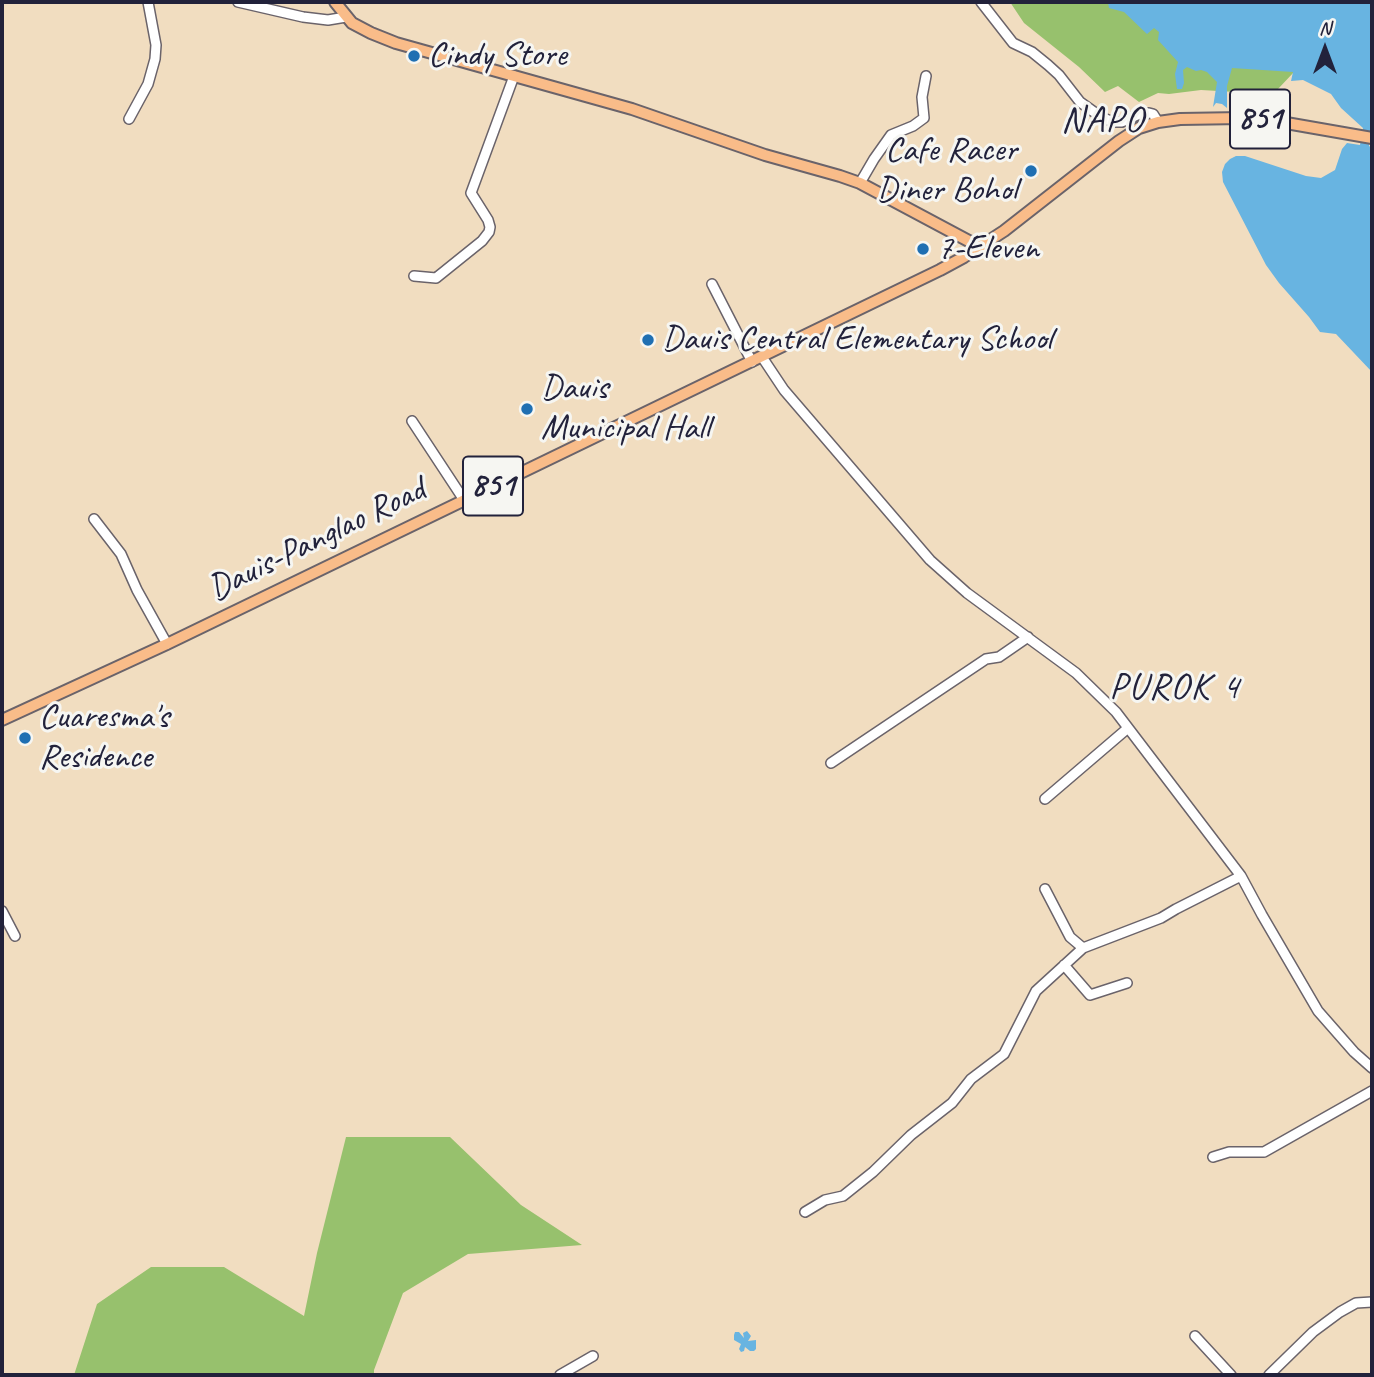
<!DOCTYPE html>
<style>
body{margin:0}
#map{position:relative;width:1374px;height:1377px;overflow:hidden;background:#f1ddc0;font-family:Caveat,sans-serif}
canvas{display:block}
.frame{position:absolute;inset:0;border:4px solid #22223b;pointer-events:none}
.north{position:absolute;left:1290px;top:14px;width:70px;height:70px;-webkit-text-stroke:5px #f6f6f2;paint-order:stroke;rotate:0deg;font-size:19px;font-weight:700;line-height:28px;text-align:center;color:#22223b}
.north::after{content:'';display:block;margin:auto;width:24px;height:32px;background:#22223b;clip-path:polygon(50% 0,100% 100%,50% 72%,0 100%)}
</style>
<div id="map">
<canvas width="1374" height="1377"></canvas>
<div class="frame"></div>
<div class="north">N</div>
</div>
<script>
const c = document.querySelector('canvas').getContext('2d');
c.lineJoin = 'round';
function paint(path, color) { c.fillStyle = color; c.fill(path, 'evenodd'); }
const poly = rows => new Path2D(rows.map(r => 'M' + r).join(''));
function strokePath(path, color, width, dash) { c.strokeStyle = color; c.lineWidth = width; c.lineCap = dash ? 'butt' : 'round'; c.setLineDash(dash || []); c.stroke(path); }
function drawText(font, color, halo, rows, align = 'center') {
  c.font = font + ' Caveat,sans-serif'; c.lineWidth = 6; c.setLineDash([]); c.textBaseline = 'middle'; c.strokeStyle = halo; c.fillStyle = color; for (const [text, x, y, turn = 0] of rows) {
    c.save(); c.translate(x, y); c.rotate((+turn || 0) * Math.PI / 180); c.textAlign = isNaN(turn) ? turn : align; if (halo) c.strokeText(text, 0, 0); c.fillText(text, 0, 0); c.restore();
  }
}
paint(poly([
 [1010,2,1138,2,1294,72,1278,89,1253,93,1201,90,1169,94,1158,93,1139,102,1118,86,1105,92,1079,67,1024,23],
 [346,1137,450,1137,521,1205,582,1245,468,1254,403,1293,374,1370,374,1375,74,1375,97,1304,151,1267,224,1267,304,1316,317,1253]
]), '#97c16d');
paint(poly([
 [1108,2,1372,2,1372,129,1369,146,1372,148,1372,372,1336,334,1320,332,1309,317,1279,283,1266,265,1223,182,1222,172,1225,164,1230,159,1236,156,1245,156,1306,176,1321,178,1335,170,1342,149,1347,143,1360,145,1363,128,1341,108,1331,94,1303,80,1291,81,1293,72,1232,68,1227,86,1227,108,1222,104,1216,103,1213,107,1217,82,1207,72,1201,70,1196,71,1187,67,1183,70,1184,83,1182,89,1177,89,1175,74,1178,62,1158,40,1159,32,1154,28,1147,34,1124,12,1109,8],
 [747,1331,751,1336,748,1341,756,1340,756,1349,754,1351,750,1351,745,1347,744,1351,741,1352,739,1349,741,1344,734,1340,734,1335,735,1332,739,1332,744,1338,743,1333]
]), '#68b4e1');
const minor = poly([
 [238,2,303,17,328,20,346,17],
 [981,2,1013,43,1032,52,1048,65,1059,75,1080,102,1101,117,1113,122,1122,122,1142,113,1149,113,1153,114,1158,122],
 [129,119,148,84,155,59,156,45,148,2],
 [860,183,874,159,891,135,913,126,924,118,922,97,926,76],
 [414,276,436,278,482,241,489,232,490,227,488,220,471,193,514,76],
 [712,284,752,362],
 [762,357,784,390,930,560,967,593,1076,673,1116,712,1241,876,1262,915,1318,1011,1354,1052,1372,1068],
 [412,421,464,500],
 [94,519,121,554,137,590,167,644],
 [831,763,986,659,999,657,1028,637],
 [1045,799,1128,728],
 [1045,889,1070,937,1083,948],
 [2,911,15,936],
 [1064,965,1090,995,1127,983],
 [1213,1157,1229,1152,1264,1152,1372,1091],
 [805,1212,825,1200,843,1196,873,1172,911,1135,952,1103,971,1079,1004,1054,1036,991,1083,948,1161,918,1176,909,1241,876],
 [1195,1336,1231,1375],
 [560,1375,593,1356],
 [1269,1375,1313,1332,1340,1312,1356,1303,1372,1302]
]);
const major = poly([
 [335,2,352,23,371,33,396,43,632,109,765,155,840,176,860,183,980,247],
 [2,720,167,644,940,270,964,257,1004,231,1119,141,1139,128,1158,122,1180,119,1242,118,1269,120,1372,138]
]);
strokePath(minor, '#6a636a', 12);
strokePath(major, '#6a636a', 14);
strokePath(minor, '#fff', 9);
strokePath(major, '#f9bc89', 10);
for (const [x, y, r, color] of [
 [414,56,7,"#1f6fb2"],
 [1031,171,7,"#1f6fb2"],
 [923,249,7,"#1f6fb2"],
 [648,340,7,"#1f6fb2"],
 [527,409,7,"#1f6fb2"],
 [25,738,7,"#1f6fb2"]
]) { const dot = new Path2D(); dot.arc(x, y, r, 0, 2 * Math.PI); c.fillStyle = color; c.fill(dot); strokePath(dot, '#f6f6f2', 2.5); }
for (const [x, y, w] of [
 [1260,119,60],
 [493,486,60]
]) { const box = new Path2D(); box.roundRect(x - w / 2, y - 29.5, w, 59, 5); c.fillStyle = '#f6f6f2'; c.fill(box); strokePath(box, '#22223b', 2); }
drawText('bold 33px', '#22223b', null, [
 ["851",1260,119],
 ["851",493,486]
]);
drawText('35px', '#22223b', '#f6f6f2', [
 ["Cindy Store",428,56],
 ["Cafe Racer",1017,151,"right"],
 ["Diner Bohol",1017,191,"right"],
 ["7-Eleven",937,249],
 ["Dauis Central Elementary School",662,340],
 ["Dauis",541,389],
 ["Municipal Hall",541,429],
 ["Cuaresma's",39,718],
 ["Residence",39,758]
], 'left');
drawText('35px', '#22223b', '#f6f6f2', [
 ["Dauis-Panglao Road",317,540,-26]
]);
c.letterSpacing = '2px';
drawText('37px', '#22223b', '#f6f6f2', [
 ["NAPO",1103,121],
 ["PUROK 4",1175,688]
]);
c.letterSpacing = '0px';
</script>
